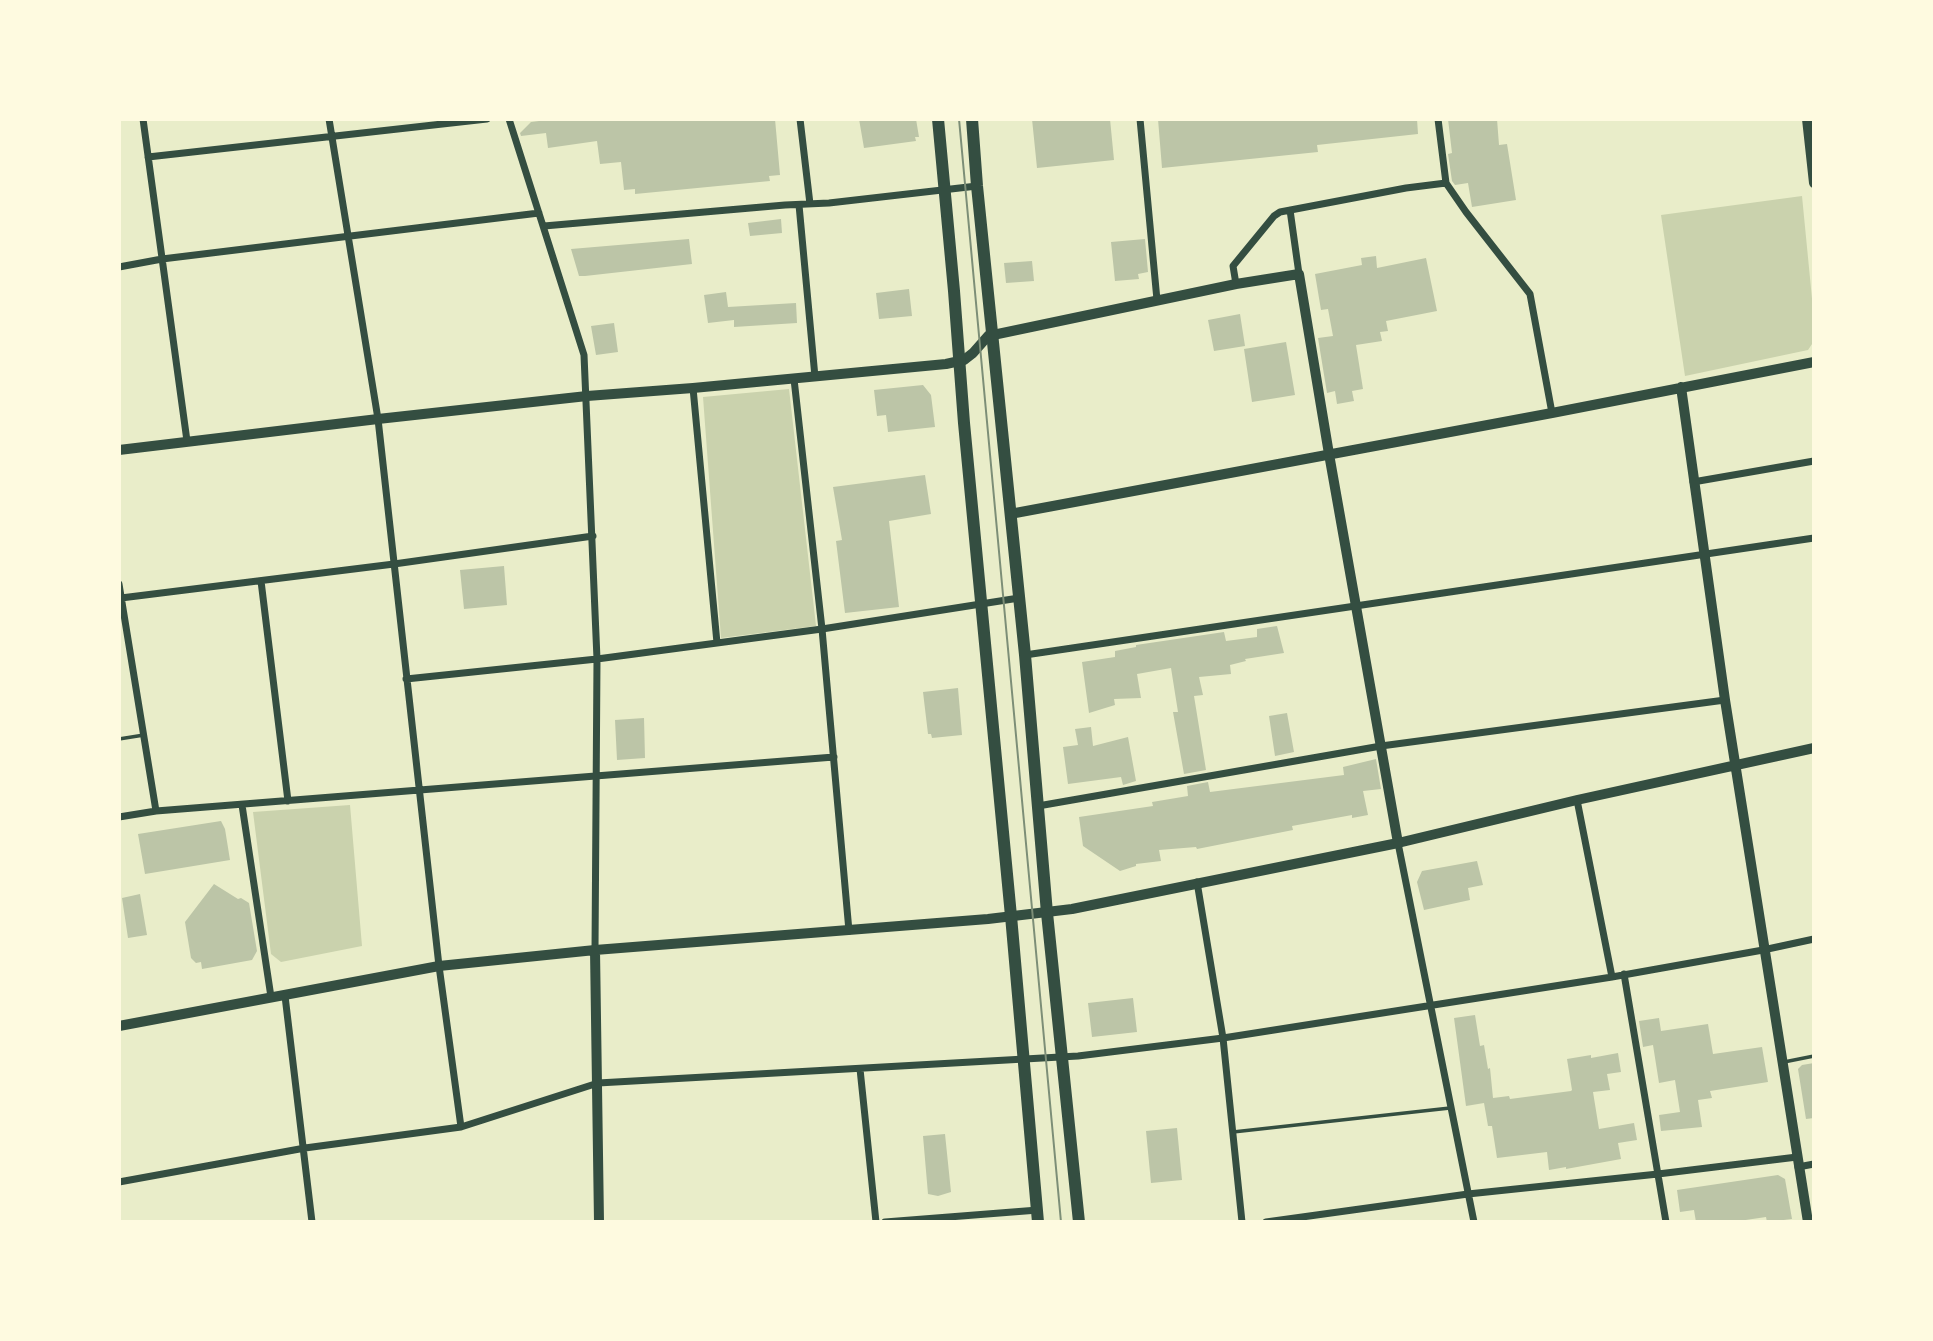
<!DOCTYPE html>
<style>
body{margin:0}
#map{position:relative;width:1933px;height:1341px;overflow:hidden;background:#e9edc9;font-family:"Open Sans",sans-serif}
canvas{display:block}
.frame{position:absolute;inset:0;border:121px solid #fefae0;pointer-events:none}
</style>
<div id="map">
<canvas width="1933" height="1341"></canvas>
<div class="frame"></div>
</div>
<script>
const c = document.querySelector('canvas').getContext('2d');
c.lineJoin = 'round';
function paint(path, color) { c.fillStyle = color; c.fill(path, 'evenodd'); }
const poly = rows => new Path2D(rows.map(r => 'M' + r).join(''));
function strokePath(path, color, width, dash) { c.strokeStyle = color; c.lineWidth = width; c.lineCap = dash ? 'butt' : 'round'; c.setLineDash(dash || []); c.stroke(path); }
paint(poly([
 [1802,196,1814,319,1814,341,1808,350,1685,376,1661,215],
 [789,389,816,626,721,638,703,397],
 [350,805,362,946,281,962,271,954,253,812]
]), '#cad2ad');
paint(poly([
 [555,119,775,119,780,175,769,176,770,181,635,194,635,189,624,190,621,162,600,164,597,141,548,148,546,133,521,136,520,133,531,122],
 [859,119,916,119,919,137,915,137,916,141,864,148],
 [1032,119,1110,119,1114,160,1037,168],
 [1158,119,1417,119,1418,134,1317,145,1318,152,1162,168],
 [1448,119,1497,119,1499,145,1507,144,1516,200,1472,207,1468,183,1455,185,1452,181,1448,154,1452,153],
 [781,219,782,233,750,236,748,223],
 [689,239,692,264,585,276,579,276,571,249],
 [1145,239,1148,272,1138,274,1139,279,1115,281,1111,242],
 [1376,256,1377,268,1426,258,1437,311,1386,321,1388,331,1380,332,1382,341,1356,345,1363,389,1352,391,1354,401,1337,404,1335,391,1327,393,1318,338,1333,336,1328,309,1321,310,1315,274,1362,265,1361,258],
 [1032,261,1034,281,1006,283,1004,263],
 [909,289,912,316,879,319,876,293],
 [726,292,728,307,796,303,797,323,734,327,734,320,708,323,704,295],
 [1240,314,1245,346,1214,351,1208,320],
 [614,323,618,352,596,355,591,326],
 [1286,342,1295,395,1252,402,1244,349],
 [923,385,931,395,935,427,888,432,886,415,877,416,874,390],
 [925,475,931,514,889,521,899,607,845,613,836,541,842,540,833,487],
 [504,566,507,605,464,609,460,570],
 [1277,626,1284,653,1245,659,1246,661,1230,665,1231,674,1199,677,1203,695,1194,696,1206,770,1184,774,1173,712,1178,712,1171,668,1137,674,1141,698,1114,699,1115,705,1089,713,1082,662,1115,657,1115,651,1136,647,1136,645,1224,632,1226,641,1257,637,1257,629],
 [958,688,962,735,932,738,931,734,928,734,923,692],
 [1287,713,1294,752,1275,756,1269,716],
 [644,718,645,758,617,760,615,720],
 [1091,727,1093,746,1128,737,1136,781,1123,785,1121,777,1068,784,1063,747,1078,745,1075,729],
 [1376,759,1381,789,1363,791,1368,815,1352,818,1352,815,1292,826,1293,830,1197,849,1196,847,1159,850,1161,861,1136,864,1136,866,1120,871,1083,846,1079,817,1153,806,1152,802,1188,796,1187,786,1208,782,1210,792,1344,775,1343,767],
 [221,821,225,829,230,860,145,874,138,834],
 [1477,861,1483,885,1468,888,1470,900,1424,910,1417,882,1422,871],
 [214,884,238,899,241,898,249,903,257,951,252,960,202,969,201,962,196,963,191,958,185,922],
 [140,894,147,935,128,938,122,898],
 [1133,998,1137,1032,1092,1037,1088,1003],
 [1475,1015,1480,1046,1484,1045,1488,1069,1490,1068,1493,1098,1509,1096,1510,1099,1571,1091,1572,1090,1567,1059,1591,1055,1591,1058,1618,1053,1621,1072,1607,1074,1610,1090,1593,1092,1599,1129,1634,1123,1637,1140,1618,1143,1621,1159,1566,1169,1566,1167,1549,1170,1547,1152,1497,1158,1492,1126,1488,1126,1484,1103,1466,1106,1454,1018],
 [1659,1018,1661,1031,1708,1024,1713,1054,1762,1047,1768,1082,1710,1091,1712,1098,1698,1100,1702,1127,1661,1131,1659,1115,1680,1112,1675,1080,1659,1083,1653,1045,1643,1047,1639,1021],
 [1814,1063,1814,1118,1806,1119,1798,1069,1802,1065],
 [1177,1128,1182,1180,1151,1183,1146,1131],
 [945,1134,951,1192,938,1196,928,1194,923,1136],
 [1778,1175,1785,1179,1792,1219,1767,1222,1766,1217,1732,1222,1696,1222,1694,1210,1680,1212,1677,1190]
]), '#bcc5a7');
strokePath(poly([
 [119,739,144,735],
 [1784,1062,1814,1056],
 [1233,1132,1450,1108]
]), '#344e41', 3.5);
strokePath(poly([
 [143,119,187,441],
 [329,119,378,419,439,966,461,1127],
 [509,119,584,355,597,659,595,950],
 [800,119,810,204],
 [1140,119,1157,300],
 [1438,119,1446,183,1466,212,1530,294,1552,413],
 [148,157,487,119],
 [799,205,815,377],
 [1290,210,1299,274],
 [544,226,785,205,829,203,977,186],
 [119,267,162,259,539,213],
 [1236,284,1233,266,1274,216,1280,212,1406,188,1446,183],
 [794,379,822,629,849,931],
 [693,388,717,643],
 [1693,482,1814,461],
 [261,581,288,801],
 [119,584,156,811],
 [121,598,394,564,593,536],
 [1025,655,1814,538],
 [406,679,597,659,822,629,1019,598],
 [1577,800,1612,977],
 [242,805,271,997],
 [1038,806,1381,746,1725,700],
 [119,817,156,811,834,757],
 [1398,843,1474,1222],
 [1197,882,1223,1038,1242,1222],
 [1624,974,1666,1222],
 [285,996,312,1222],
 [860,1069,876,1222],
 [1798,1167,1814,1164],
 [119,1182,305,1148,461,1127,598,1083,1078,1056,1223,1038,1612,977,1763,950,1814,939],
 [885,1222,1038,1210],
 [1266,1222,1468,1194,1658,1174,1797,1157]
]), '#344e41', 7);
strokePath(poly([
 [1807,119,1814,183],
 [1681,387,1725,700,1808,1222],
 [119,450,378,419,587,396,693,388,946,364,964,360,973,353,988,336,993,335,1236,284,1299,274,1329,454,1398,843],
 [1010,514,1552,413,1814,362],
 [595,950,599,1222],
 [119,1026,439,966,595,950,988,919,1072,909,1398,843,1577,800,1814,748]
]), '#344e41', 10);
strokePath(poly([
 [938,119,954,291,964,423,1011,916,1038,1222],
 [972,119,977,186,1025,655,1047,913,1079,1222]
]), '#344e41', 12);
strokePath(poly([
 [959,119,1061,1222]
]), '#7c8e77', 2);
</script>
